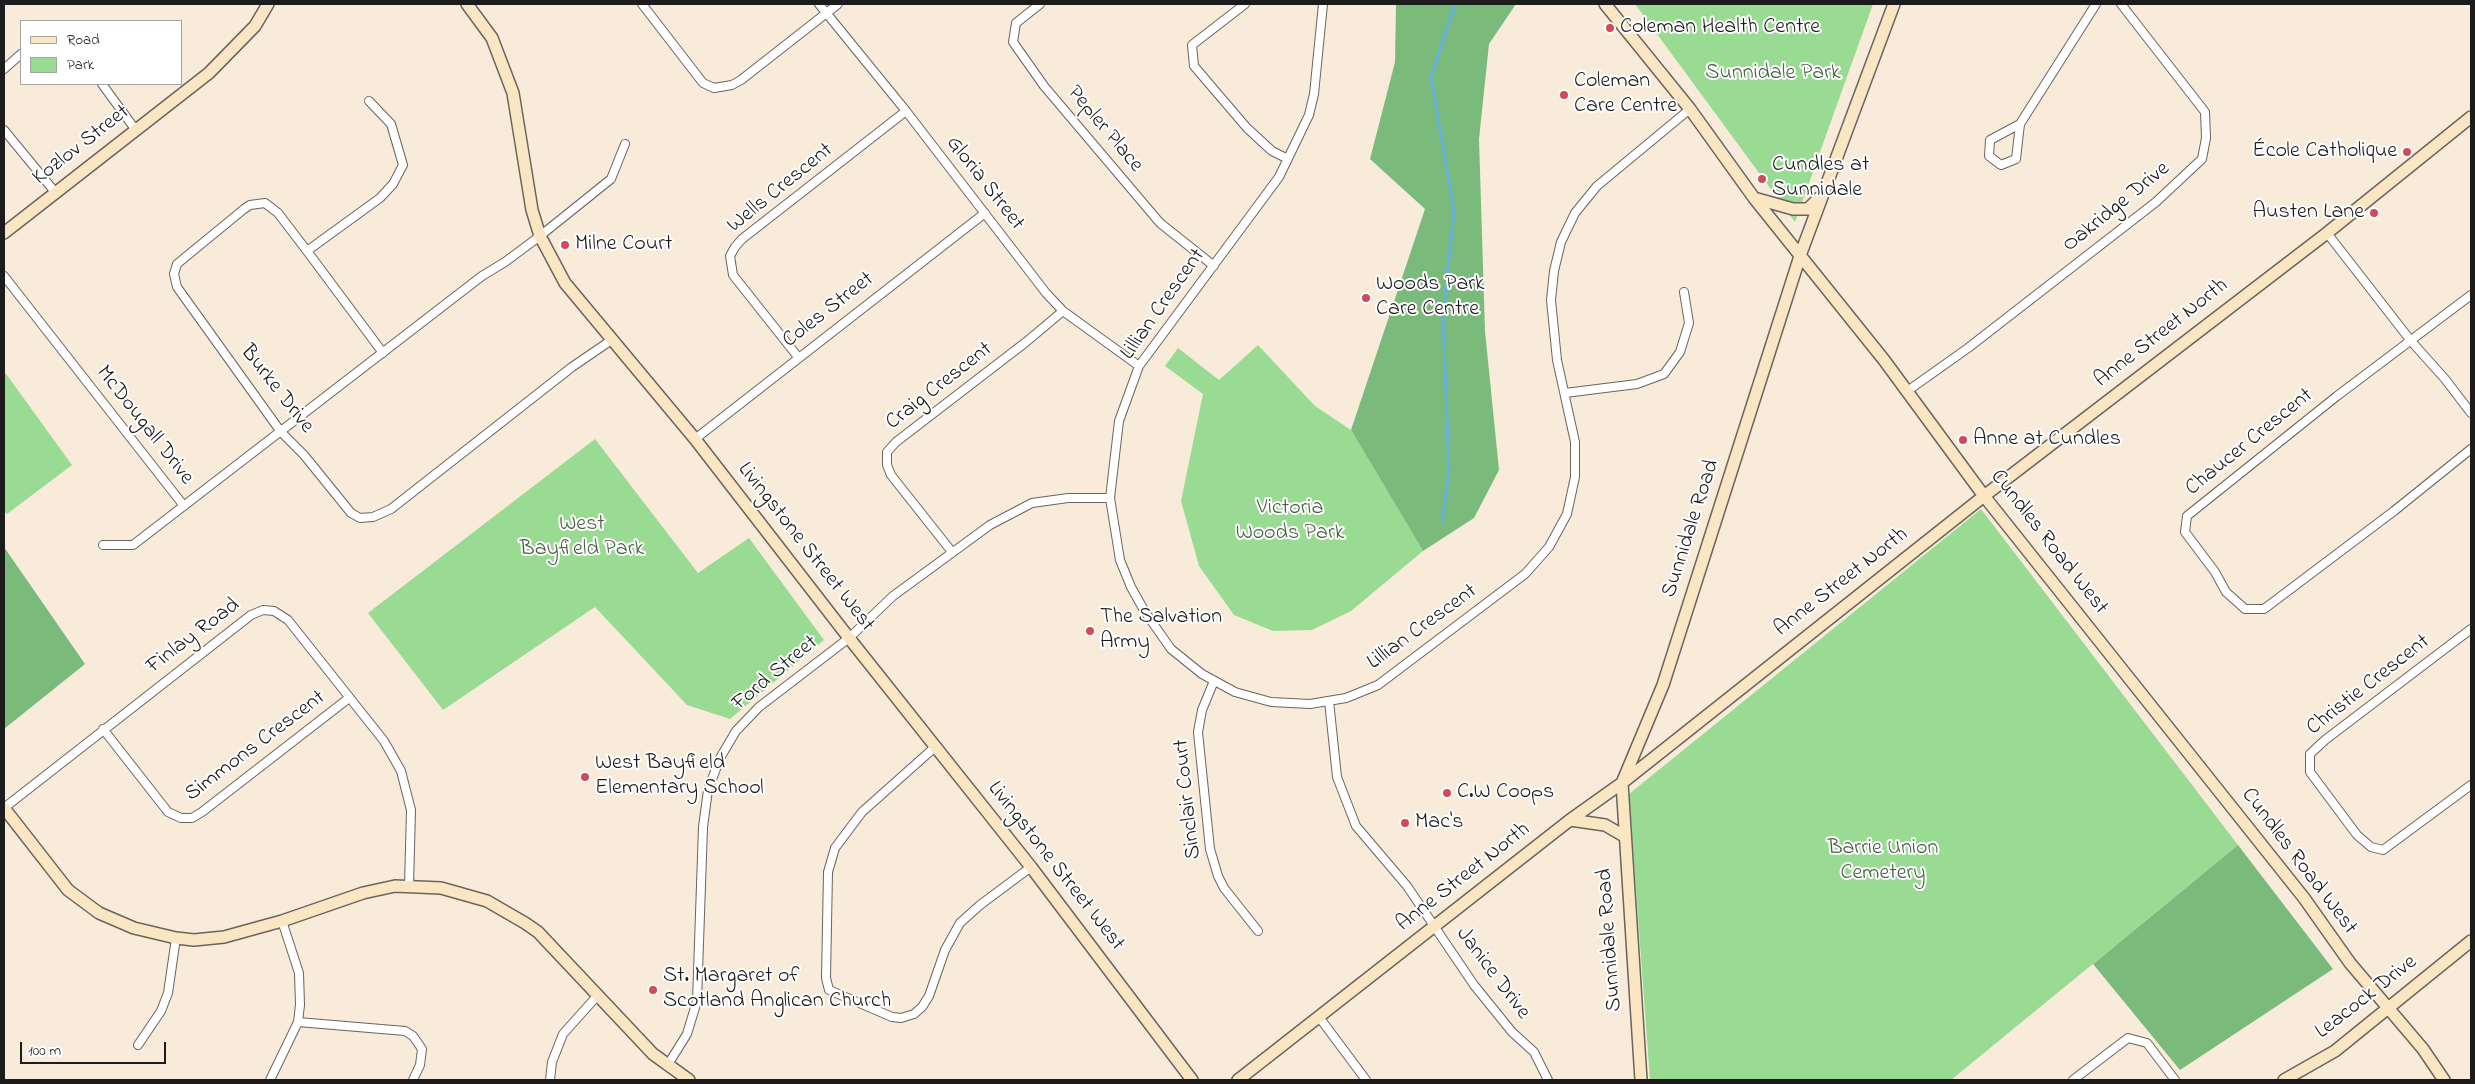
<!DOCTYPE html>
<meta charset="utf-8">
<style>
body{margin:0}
#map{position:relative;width:2475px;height:1084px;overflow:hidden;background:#f9ebda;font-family:"Indie Flower",sans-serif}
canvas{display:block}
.frame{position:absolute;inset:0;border:5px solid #1c1c1c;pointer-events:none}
.legend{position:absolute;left:20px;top:20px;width:162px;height:65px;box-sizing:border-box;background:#fff;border:1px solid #a4a4a4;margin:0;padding:6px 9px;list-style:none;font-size:15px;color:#1c1c1c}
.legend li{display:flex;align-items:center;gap:10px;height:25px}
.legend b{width:25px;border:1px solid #a4a4a4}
.scale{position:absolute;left:20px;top:1042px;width:146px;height:22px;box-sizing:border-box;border:2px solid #1c1c1c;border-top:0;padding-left:6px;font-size:15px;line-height:18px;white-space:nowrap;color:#1c1c1c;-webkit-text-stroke:4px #fff;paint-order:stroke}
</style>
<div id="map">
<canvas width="2475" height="1084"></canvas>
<div class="frame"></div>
<ul class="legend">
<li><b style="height:6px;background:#fbe6c4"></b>Road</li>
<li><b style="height:14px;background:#99db92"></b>Park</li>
</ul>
<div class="scale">100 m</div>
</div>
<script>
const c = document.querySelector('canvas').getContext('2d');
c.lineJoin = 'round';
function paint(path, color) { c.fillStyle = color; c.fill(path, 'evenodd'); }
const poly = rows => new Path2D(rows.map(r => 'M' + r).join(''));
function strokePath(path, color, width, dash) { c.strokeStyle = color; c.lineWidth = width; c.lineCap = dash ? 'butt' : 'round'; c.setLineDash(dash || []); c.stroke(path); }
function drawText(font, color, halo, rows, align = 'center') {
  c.font = font + ' "Indie Flower",sans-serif'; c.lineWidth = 4; c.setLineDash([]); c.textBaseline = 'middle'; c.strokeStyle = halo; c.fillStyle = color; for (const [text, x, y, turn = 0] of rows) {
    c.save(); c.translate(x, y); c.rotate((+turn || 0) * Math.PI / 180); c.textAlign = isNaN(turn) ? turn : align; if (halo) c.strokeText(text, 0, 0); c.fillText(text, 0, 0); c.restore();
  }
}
paint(poly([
 [1635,4,1873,4,1795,222],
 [1258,345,1315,406,1351,430,1423,551,1351,611,1312,630,1273,631,1234,615,1199,566,1181,501,1203,394,1165,366,1178,348,1219,380],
 [4,371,72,465,7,514,4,512],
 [595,439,698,573,749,538,824,640,730,719,687,705,595,607,443,710,368,613],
 [1981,509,2238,845,1951,1080,1650,1080,1629,794]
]), '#99db92');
paint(poly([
 [1396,4,1516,4,1489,44,1479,139,1485,331,1499,470,1474,518,1423,551,1351,430,1425,209,1370,159,1395,62],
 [4,547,85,664,4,729],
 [2238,845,2333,969,2180,1070,2093,964]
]), '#7abb7c');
strokePath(poly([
 [1442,522,1449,470,1443,316,1454,211,1431,77,1455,4]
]), '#64b1de', 3);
const street = poly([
 [642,4,703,83,714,88,732,85,741,80,838,4],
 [819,4,906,111,1046,293,1063,311,1139,366],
 [1040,4,1016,23,1013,42,1044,86,1160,223,1214,266],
 [1245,4,1192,45,1194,66,1247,128,1272,151,1286,158],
 [1323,4,1314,94,1309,115,1279,177,1139,366,1119,421,1110,498,1120,560,1131,587,1145,612,1171,649,1202,674,1235,692,1271,702,1310,704,1346,698,1378,685,1525,574,1549,547,1567,514,1575,477,1575,442,1557,360,1551,300,1554,271,1561,242,1575,213,1597,186,1690,109],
 [4,69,21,54],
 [102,84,135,129],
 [2020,124,1990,140,1989,156,2001,165,2016,159,2020,124,2096,4],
 [4,130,55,192],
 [2327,233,2411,341,2445,379,2471,413],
 [307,251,380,198,393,184,403,165,391,124,369,101],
 [4,276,184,506],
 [2471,295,2337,396,2187,516,2185,532,2215,572,2226,592,2245,609,2264,609,2394,511,2471,449],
 [383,353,307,251,278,213,265,203,250,205,244,209,177,264,174,274,177,287,281,432,304,455,351,513,360,518,373,517,391,509,572,367,613,339],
 [798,357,733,275,730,256,735,247,742,239,906,111],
 [1906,392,1968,348,2156,202,2202,159,2206,138,2205,112,2121,4],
 [1565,393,1637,384,1664,374,1680,352,1689,323,1684,292],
 [695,439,985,213],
 [103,545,133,545,482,276,505,262,540,236,611,179,625,144],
 [952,552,891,475,887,465,887,452,896,442,1026,342,1063,311],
 [2471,629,2325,740,2310,754,2310,772,2357,835,2371,847,2383,850,2471,785],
 [1214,681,1202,710,1198,732,1210,849,1218,876,1224,888,1258,931],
 [1329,701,1337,777,1356,826,1407,886,1474,985,1512,1032,1534,1052,1548,1080],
 [103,729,168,812,181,818,192,818,202,812,349,698],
 [935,747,862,812,835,848,828,872,826,978,829,990,892,1017,901,1018,914,1014,922,1007,929,996,945,950,960,923,980,905,1031,867],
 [4,808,251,615,263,610,274,611,288,620,384,741,401,771,411,810,409,886],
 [1319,1017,1366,1080],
 [298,1022,405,1031,413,1036,422,1049,420,1065,413,1080],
 [138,1045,161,1011,168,993,176,938],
 [667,1066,687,1034,697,1001,703,827,708,790,720,758,736,731,759,707,849,638,893,596,990,525,1032,503,1068,498,1110,498],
 [270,1080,298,1022,300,1005,299,973,282,921],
 [550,1080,552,1062,563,1034,597,996],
 [2073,1080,2128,1038,2147,1043,2175,1080]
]);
const secondary = poly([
 [467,4,492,38,513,93,532,210,540,236,565,283,695,439,849,638,1031,867,1192,1080],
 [1605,4,1690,109,1754,198,1884,360,1984,496,2304,898,2350,963,2423,1049,2444,1080],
 [1754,198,1793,209,1808,209,1819,198],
 [4,233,209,73,255,26,268,4],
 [4,808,68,890,99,913,134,928,176,938,194,940,224,937,282,921,363,893,395,886,441,888,487,901,525,923,538,932,653,1054,689,1080],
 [1570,820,1605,825,1624,836],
 [1238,1080,1570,820,1622,783,1984,496,2327,233,2471,117],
 [1641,1080,1622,783,1663,685,1801,253,1894,4],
 [2284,1080,2335,1051,2471,941]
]);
strokePath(street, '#69645e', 10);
strokePath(secondary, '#69645e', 14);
strokePath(street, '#fff', 8);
strokePath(secondary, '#fbe6c4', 11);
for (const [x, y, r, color] of [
 [1610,28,5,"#d1495b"],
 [1564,95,5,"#d1495b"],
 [2407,152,5,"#d1495b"],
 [1762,179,5,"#d1495b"],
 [2374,213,5,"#d1495b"],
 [565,245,5,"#d1495b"],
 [1366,298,5,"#d1495b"],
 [1963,440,5,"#d1495b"],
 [1090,631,5,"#d1495b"],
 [585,777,5,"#d1495b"],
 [1447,793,5,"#d1495b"],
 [1405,823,5,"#d1495b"],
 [653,990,5,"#d1495b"]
]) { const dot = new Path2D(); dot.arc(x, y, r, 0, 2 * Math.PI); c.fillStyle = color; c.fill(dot); strokePath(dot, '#fff', 2); }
drawText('22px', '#1c1c1c', '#fff', [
 ["Coleman Health Centre",1620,28],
 ["Coleman",1574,82],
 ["Care Centre",1574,107],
 ["École Catholique",2397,152,"right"],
 ["Cundles at",1772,166],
 ["Sunnidale",1772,191],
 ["Austen Lane",2364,213,"right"],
 ["Milne Court",575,245],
 ["Woods Park",1376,285],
 ["Care Centre",1376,310],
 ["Anne at Cundles",1973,440],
 ["The Salvation",1100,618],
 ["Army",1100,643],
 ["West Bayfield",595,764],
 ["Elementary School",595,789],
 ["C.W Coops",1457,793],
 ["Mac's",1415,823],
 ["St. Margaret of",663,977],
 ["Scotland Anglican Church",663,1002]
], 'left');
drawText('22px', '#485f45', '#fff', [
 ["Sunnidale Park",1773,74],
 ["Victoria",1290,509],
 ["Woods Park",1290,534],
 ["West",582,525],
 ["Bayfield Park",582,550],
 ["Barrie Union",1883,849],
 ["Cemetery",1883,874]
]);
drawText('22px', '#1c1c1c', '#fff', [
 ["Pepler Place",1104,130,50],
 ["Kozlov Street",82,146,-38],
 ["Gloria Street",984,184,52],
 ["Wells Crescent",781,189,-39],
 ["Oakridge Drive",2117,208,-39],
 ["Lillian Crescent",1164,305,-55],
 ["Coles Street",829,311,-38],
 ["Anne Street North",2162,334,-38],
 ["Craig Crescent",940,387,-38],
 ["Burke Drive",276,390,52],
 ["McDougall Drive",144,426,52],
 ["Chaucer Crescent",2250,443,-39],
 ["Sunnidale Road",1692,529,-72],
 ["Cundles Road West",2048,543,52],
 ["Livingstone Street West",805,548,52],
 ["Anne Street North",1842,583,-38],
 ["Lillian Crescent",1423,628,-36],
 ["Finlay Road",194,637,-37],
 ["Ford Street",776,674,-40],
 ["Christie Crescent",2369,686,-38],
 ["Simmons Crescent",256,747,-37],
 ["Sinclair Court",1189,799,-96],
 ["Cundles Road West",2298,862,53],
 ["Livingstone Street West",1055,867,52],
 ["Anne Street North",1464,878,-38],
 ["Sunnidale Road",1611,940,-94],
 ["Janice Drive",1492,974,53],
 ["Leacock Drive",2367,998,-38]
]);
</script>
